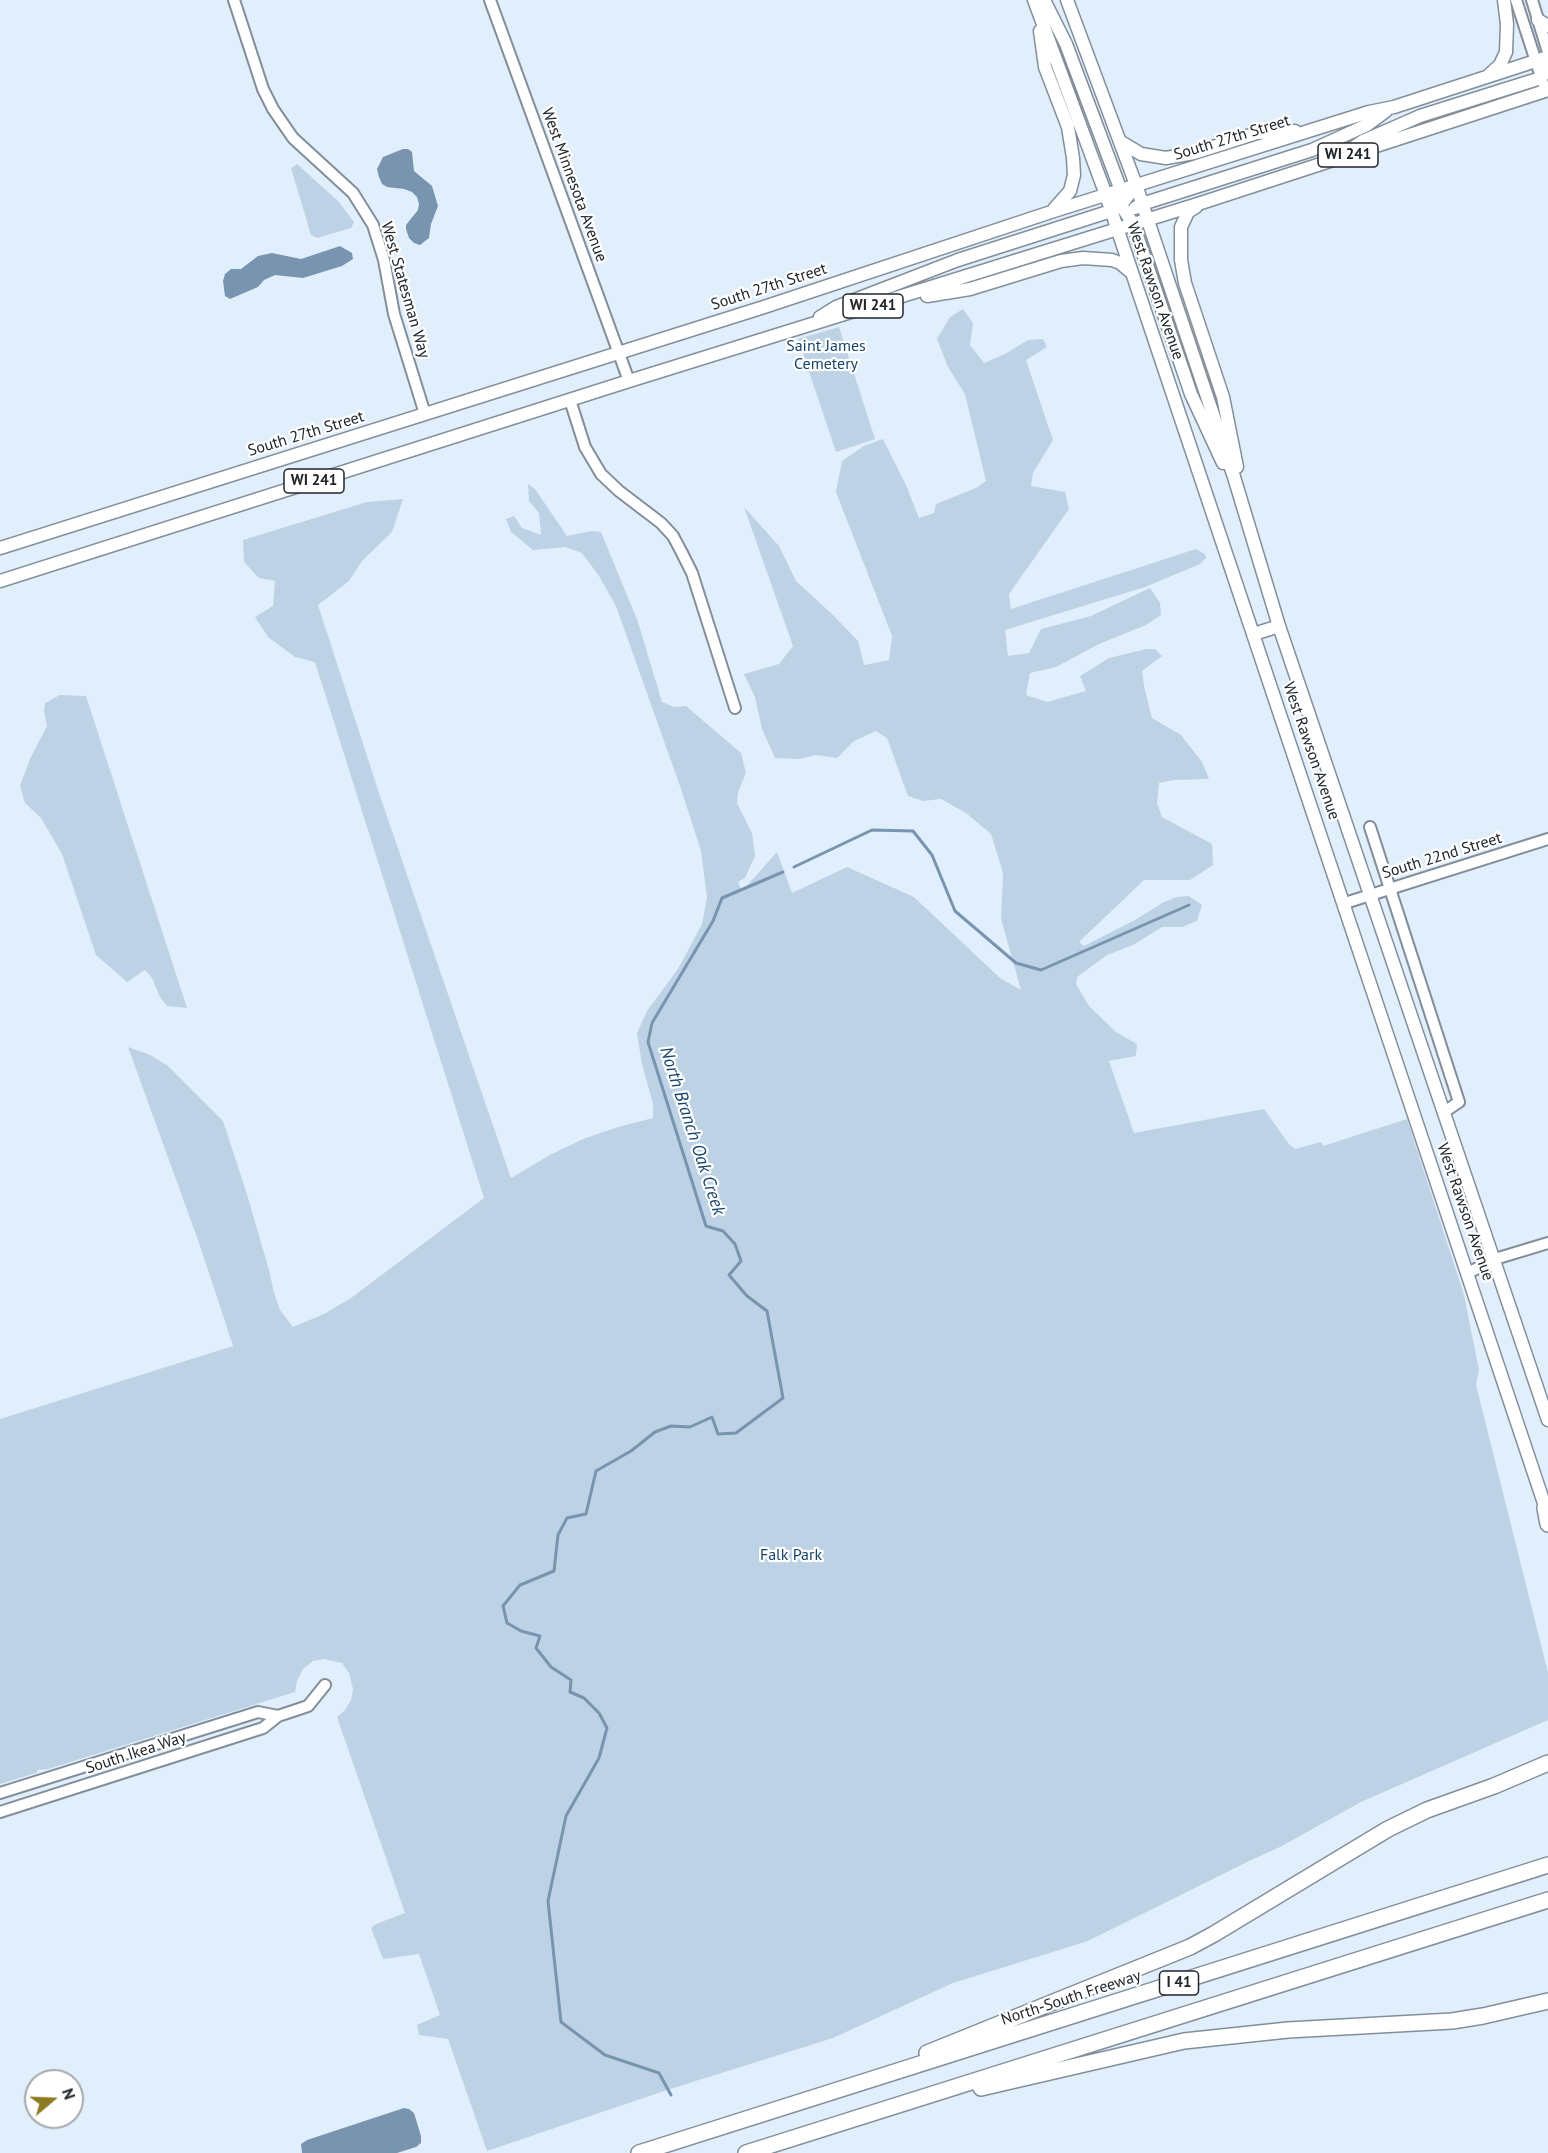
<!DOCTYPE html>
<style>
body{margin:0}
#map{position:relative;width:1548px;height:2153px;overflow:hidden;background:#e1effd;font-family:"PT Sans",sans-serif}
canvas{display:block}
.north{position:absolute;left:24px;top:2069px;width:60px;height:60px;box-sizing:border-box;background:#fff;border:2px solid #a6a8aa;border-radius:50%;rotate:71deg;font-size:16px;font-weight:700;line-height:24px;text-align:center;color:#20252a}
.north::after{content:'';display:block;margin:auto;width:21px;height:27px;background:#8d7b21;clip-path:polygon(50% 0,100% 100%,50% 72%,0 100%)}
</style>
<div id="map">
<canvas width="1548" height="2153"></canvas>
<div class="north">N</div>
</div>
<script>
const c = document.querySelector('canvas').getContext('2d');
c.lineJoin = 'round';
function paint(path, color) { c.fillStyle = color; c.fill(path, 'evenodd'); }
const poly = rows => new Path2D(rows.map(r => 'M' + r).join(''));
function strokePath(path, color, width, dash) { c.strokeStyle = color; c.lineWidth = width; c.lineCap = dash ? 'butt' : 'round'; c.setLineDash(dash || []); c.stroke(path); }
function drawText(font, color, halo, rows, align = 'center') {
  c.font = font + ' "PT Sans",sans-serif'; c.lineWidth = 4.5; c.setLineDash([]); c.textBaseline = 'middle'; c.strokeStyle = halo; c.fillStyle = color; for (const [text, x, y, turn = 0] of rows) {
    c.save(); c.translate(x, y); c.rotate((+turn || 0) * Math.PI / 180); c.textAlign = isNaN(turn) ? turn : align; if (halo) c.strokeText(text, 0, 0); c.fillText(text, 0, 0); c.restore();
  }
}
paint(poly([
 [297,164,339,202,354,222,351,228,317,238,311,235,291,168],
 [963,309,973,323,970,345,984,363,1005,354,1028,340,1043,339,1047,347,1026,360,1053,440,1033,473,1031,486,1065,492,1069,509,1009,594,1011,609,1196,549,1205,554,1206,558,1200,564,1145,587,1005,630,1008,656,1029,653,1041,629,1091,616,1150,588,1160,603,1161,615,1146,625,1099,644,1056,667,1030,673,1026,695,1047,702,1086,691,1080,676,1109,658,1146,649,1155,649,1162,656,1142,671,1144,686,1152,718,1181,735,1202,762,1209,779,1174,780,1159,783,1157,803,1162,817,1212,844,1213,865,1190,880,1144,880,1079,942,1084,946,1135,920,1164,902,1177,897,1189,896,1202,905,1197,921,1182,927,1162,927,1133,945,1107,955,1077,977,1076,984,1089,1006,1116,1032,1137,1044,1136,1056,1109,1061,1134,1133,1264,1109,1289,1144,1295,1149,1321,1142,1323,1146,1407,1119,1464,1295,1479,1370,1476,1385,1548,1673,1548,1720,1361,1802,1280,1847,1249,1861,1088,1941,953,1983,833,2038,667,2090,487,2151,448,2039,419,2035,417,2025,440,2015,419,1954,383,1959,371,1928,376,1924,405,1913,337,1717,345,1710,351,1700,353,1689,349,1673,342,1663,324,1659,313,1661,303,1669,297,1681,295,1692,48,1769,38,1770,36,1773,0,1784,0,1419,233,1346,199,1243,128,1047,150,1055,167,1065,223,1121,246,1191,269,1270,274,1293,280,1310,293,1327,324,1314,351,1298,484,1198,315,662,295,657,268,637,255,617,273,606,275,581,259,578,244,562,243,540,367,502,403,499,392,532,362,561,349,581,318,605,380,796,511,1178,550,1155,583,1139,618,1127,653,1118,653,1104,642,1064,637,1033,647,1011,678,969,702,924,707,897,701,851,681,789,616,606,599,576,582,553,565,547,533,550,511,532,506,519,514,516,522,528,541,535,539,513,529,501,528,484,535,489,567,536,592,531,601,532,638,622,662,702,674,707,686,706,741,753,746,773,738,792,737,803,752,833,755,856,745,878,738,882,742,891,777,852,792,893,847,867,914,897,1000,978,1021,990,1001,919,1003,873,991,834,966,813,941,799,923,801,908,796,887,738,876,731,854,741,837,758,816,755,799,759,775,758,762,729,755,697,744,674,779,664,793,646,744,507,779,546,796,581,833,615,858,641,864,665,889,660,892,636,836,492,842,461,864,446,883,439,906,485,919,518,934,513,936,504,976,488,986,481,965,394,948,367,937,339,950,317],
 [839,327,875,439,836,452,798,339],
 [60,695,86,696,187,1008,167,1006,160,997,152,978,145,970,127,982,96,955,62,854,41,818,25,803,20,786,30,759,47,726,44,711,45,703]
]), '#bed2e5');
paint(poly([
 [403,149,408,149,412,152,414,171,432,186,438,206,431,224,429,238,420,245,414,243,409,238,406,229,406,225,418,210,419,204,417,197,412,192,404,189,387,187,382,184,379,177,377,169,383,157],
 [340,246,352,253,353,259,342,266,303,278,275,275,264,280,258,287,230,299,225,296,223,281,225,274,231,269,241,269,258,256,272,253,301,259],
 [404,2108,409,2109,414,2113,421,2136,421,2143,416,2147,397,2153,302,2153,301,2144,307,2140]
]), '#7894af');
strokePath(poly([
 [794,867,872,830,913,831,932,855,955,911,1016,963,1041,970,1189,905],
 [671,2095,659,2073,605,2055,561,2022,548,1901,566,1816,599,1758,607,1728,599,1713,584,1698,570,1692,571,1680,551,1667,536,1648,540,1636,521,1631,507,1623,503,1606,520,1585,554,1571,558,1535,567,1518,586,1514,596,1471,631,1451,655,1432,671,1426,690,1427,712,1417,718,1434,736,1433,783,1398,767,1311,747,1296,729,1275,741,1261,735,1244,723,1231,706,1226,648,1042,652,1023,713,921,722,898,783,872]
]), '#7894af', 3);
const minor = poly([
 [234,0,263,89,273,109,293,138,353,193,373,225,384,260,394,314,425,414],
 [490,0,629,381],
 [1516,0,1543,83],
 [1532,0,1548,52],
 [570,400,585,447,601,474,619,491,661,523,673,536,682,553,692,573,735,708],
 [1370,827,1459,1102,1444,1112],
 [1345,903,1548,839],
 [1468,1273,1495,1259,1548,1243],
 [0,1793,258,1712,278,1716],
 [0,1812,263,1728,278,1716,308,1706,325,1685]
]);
const major = poly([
 [1034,0,1106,195,1548,1515],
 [1044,0,1066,44,1123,196],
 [1067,0,1136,185,1234,477,1279,626,1548,1420],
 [1538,20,1548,26],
 [1040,31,1045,67,1068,127,1073,158,1074,175,1070,191,1054,209],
 [1490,74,1500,65,1506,52,1507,24,1504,0],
 [1121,142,1141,154,1166,158,1194,153,1257,133,1295,131],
 [1348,151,1363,141,1420,116,1541,78,1548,68],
 [1115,201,1121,205,1133,224,1191,394,1223,463],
 [1196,207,1188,212,1181,227,1181,260,1185,283,1223,397,1237,467],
 [1135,208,1142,204,1312,150,1367,125,1386,111],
 [927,296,970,289,1061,261,1083,258,1112,260,1120,263,1132,273],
 [820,317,836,307,958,260,1111,211,1121,205,1136,185],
 [0,548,764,307,1051,212,1369,112,1394,107,1548,57],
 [0,581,629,381,1201,203,1548,90],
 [1254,634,1279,626]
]);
const highway = poly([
 [1545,1508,1548,1524],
 [927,2053,1190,1947,1214,1934,1388,1829,1427,1810,1494,1786,1548,1763],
 [981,2088,1184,2041,1288,2030,1452,2021,1483,2016,1548,2001],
 [639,2153,1548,1865],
 [746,2153,1548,1900]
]);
strokePath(minor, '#828f9b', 14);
strokePath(major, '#828f9b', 15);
strokePath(highway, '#828f9b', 18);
strokePath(minor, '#fff', 10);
strokePath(major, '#fff', 12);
strokePath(highway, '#fff', 15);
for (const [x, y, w] of [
 [1348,155,60],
 [873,306,60],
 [314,481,60],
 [1179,1983,39]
]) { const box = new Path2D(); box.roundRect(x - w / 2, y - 12, w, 24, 4.5); c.fillStyle = '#fff'; c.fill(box); strokePath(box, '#20252a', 1.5); }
drawText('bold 15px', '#20252a', null, [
 ["WI 241",1348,155],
 ["WI 241",873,306],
 ["WI 241",314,481],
 ["I 41",1179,1983]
]);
drawText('16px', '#20252a', '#fff', [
 ["South 27th Street",1232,138,-17],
 ["West Minnesota Avenue",574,185,70],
 ["South 27th Street",769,287,-18],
 ["West Statesman Way",405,290,74],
 ["West Rawson Avenue",1155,291,71],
 ["South 27th Street",306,434,-17],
 ["West Rawson Avenue",1311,751,71],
 ["South 22nd Street",1442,856,-17],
 ["West Rawson Avenue",1465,1212,71],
 ["South Ikea Way",136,1753,-18],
 ["North-South Freeway",1071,1998,-18]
]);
drawText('16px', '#16446a', '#fff', [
 ["Saint James",826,346],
 ["Cemetery",826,364],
 ["Falk Park",791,1555]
]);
drawText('italic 18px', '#17446a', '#fff', [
 ["North Branch Oak Creek",692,1131,72]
]);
</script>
